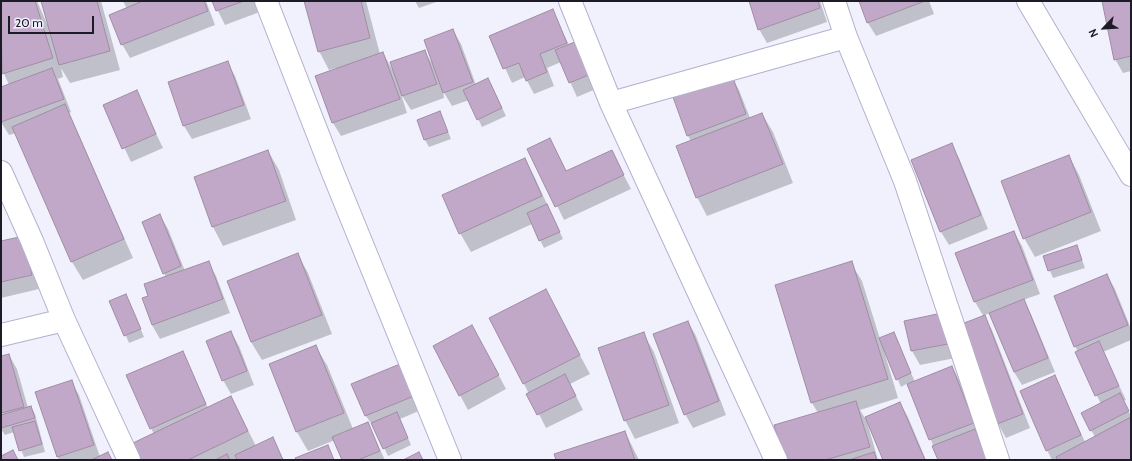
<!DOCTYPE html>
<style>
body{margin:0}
#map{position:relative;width:1132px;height:461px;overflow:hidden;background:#f1f1fd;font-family:Cabin,sans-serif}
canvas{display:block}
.frame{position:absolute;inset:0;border:2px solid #1c1b26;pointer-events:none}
.north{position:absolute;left:1084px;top:8px;width:40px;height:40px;-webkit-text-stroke:3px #f1f1fd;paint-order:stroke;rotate:245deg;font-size:11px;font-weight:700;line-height:16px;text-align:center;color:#1c1b26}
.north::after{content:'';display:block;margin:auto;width:14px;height:18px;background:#1c1b26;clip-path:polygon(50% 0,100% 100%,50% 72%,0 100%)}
.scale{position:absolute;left:8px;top:16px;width:86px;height:18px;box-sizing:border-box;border:2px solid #1c1b26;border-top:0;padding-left:5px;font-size:12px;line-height:14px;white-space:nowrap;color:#1c1b26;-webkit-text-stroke:3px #f1f1fd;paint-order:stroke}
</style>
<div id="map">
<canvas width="1132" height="461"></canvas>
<div class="frame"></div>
<div class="north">N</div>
<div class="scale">20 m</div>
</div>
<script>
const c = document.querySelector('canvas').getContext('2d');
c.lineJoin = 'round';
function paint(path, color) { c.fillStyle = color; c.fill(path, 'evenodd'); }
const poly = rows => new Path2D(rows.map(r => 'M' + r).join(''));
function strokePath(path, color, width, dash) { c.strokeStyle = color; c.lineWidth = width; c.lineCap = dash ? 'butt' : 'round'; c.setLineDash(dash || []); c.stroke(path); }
paint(poly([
 [1,1,37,1,47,24,48,23,42,1,101,1,120,70,70,83,61,68,63,77,58,79,71,112,69,113,133,258,83,280,72,262,16,133,9,135,1,122,1,88,9,85,1,67],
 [123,1,206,1,215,25,130,58,122,44,127,9],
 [213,1,262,1,265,10,225,25],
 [305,1,366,1,380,54,383,53,392,69,424,51,434,66,453,30,461,44,476,85,492,86,506,116,482,127,469,100,452,106,443,91,444,98,411,110,401,94,407,113,341,136,333,123,317,76,337,70,336,68,329,70,319,51],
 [415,1,439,1,419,8],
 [750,1,820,1,827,22,767,43,759,29],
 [860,1,929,1,934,14,876,36,868,23],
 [1103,1,1131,1,1131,71,1123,73,1115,59],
 [552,10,569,45,603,86,577,97,561,62,547,68,554,86,534,94,525,77,512,83,490,36],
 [227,62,235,76,251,119,192,139,184,126],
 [731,77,739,90,750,118,762,114,773,132,793,183,707,216,697,197,691,141,688,136],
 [136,92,163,148,131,162,104,105],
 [440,112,451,139,429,147,425,140],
 [550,139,567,172,611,151,631,189,564,220,529,149],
 [951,145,959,158,988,229,949,245,941,232],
 [268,151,279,170,296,220,223,246,213,227,195,177],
 [1069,156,1079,175,1101,231,1035,257,1024,238],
 [525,159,535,178,563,239,544,248,532,224,471,252,460,233],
 [160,216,168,229,185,271,208,262,216,276,230,313,160,339,152,325,143,299,150,296,166,277,164,273],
 [1014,232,1022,246,1040,294,1023,300,1031,314,1055,372,1022,385,1014,372,991,313,984,315,992,330,1030,428,1006,438,998,424,960,326,984,317,975,302,957,254],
 [1,242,31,251,39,289,1,298],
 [1077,246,1085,268,1053,278,1044,256],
 [298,255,308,273,332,334,262,360,251,342],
 [851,263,862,281,880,339,894,333,915,382,952,367,960,381,982,437,979,438,989,460,939,460,908,383,901,387,885,350,884,351,898,398,860,410,865,418,900,403,908,417,926,460,884,460,868,422,867,422,878,460,786,460,818,413,812,403,776,285],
 [1107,275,1115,289,1131,329,1131,340,1103,352,1126,400,1123,401,1131,416,1131,460,1052,460,1047,450,1055,376,1085,442,1095,437,1082,414,1101,404,1076,353,1078,352,1075,346],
 [545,290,590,374,570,384,583,410,546,428,491,318],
 [126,295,144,337,129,343,111,301],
 [941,314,955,358,920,365,912,351,905,322],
 [688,322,696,336,726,415,693,428,685,414],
 [231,332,239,346,254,385,231,394,223,380],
 [643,333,654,352,679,423,635,439,625,420],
 [480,340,506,389,468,410,434,347],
 [316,347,327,365,353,429,367,423,385,460,343,460,335,440,308,451,297,432,270,365],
 [182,352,208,408,231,397,256,446,272,438,284,460,142,460,154,434,151,428],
 [9,355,17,369,28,408,31,407,35,414,45,452,24,457,14,432,5,435,1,429,1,416,3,415,1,409,1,357],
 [399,365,421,410,400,419,411,445,388,456,375,429,366,416,353,385],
 [71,381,79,395,100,457,112,460,59,460,58,457,36,393],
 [625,432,639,460,557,460]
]), '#0003');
const building = poly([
 [1,1,35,1,53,58,2,74,1,1],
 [41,1,97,1,110,51,59,65,41,1],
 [143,1,204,1,208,11,121,45,109,15,143,1],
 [212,1,244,1,216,11,212,1],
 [304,1,361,1,370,38,318,52,304,1],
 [749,1,818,1,820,8,758,30,749,1],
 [859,1,925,1,867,23,859,1],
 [1102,1,1131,1,1131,56,1114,60,1102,1],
 [553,9,567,43,540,54,547,72,526,81,519,63,503,69,489,36,553,9],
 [453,29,473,82,443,93,424,40,453,29],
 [582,39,596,72,569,83,555,50,582,39],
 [425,50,437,84,402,96,390,62,425,50],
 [383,52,400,99,332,123,315,76,383,52],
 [228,61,244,105,183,126,168,82,228,61],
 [52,68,64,99,1,122,1,87,52,68],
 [732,75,746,114,687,136,673,97,732,75],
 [488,78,502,108,477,120,463,90,488,78],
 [137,90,156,134,122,149,103,105,137,90],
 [65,104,124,239,71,262,12,127,65,104],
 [440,111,448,132,424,140,417,120,440,111],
 [762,113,783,164,696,198,676,146,762,113],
 [550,138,566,171,612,150,624,175,555,207,527,149,550,138],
 [952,143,981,215,940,232,911,160,952,143],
 [268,150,286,201,212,227,194,177,268,150],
 [1069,155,1091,212,1023,239,1001,181,1069,155],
 [525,158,542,196,459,234,442,195,525,158],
 [547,204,560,232,539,241,527,213,547,204],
 [160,214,181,266,163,274,142,222,160,214],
 [1014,231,1033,280,974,302,955,253,1014,231],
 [24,236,32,275,1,282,1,241,24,236],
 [1077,245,1082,260,1048,271,1043,256,1077,245],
 [298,253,322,315,251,342,227,281,298,253],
 [209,261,223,299,152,325,142,298,148,296,144,284,209,261],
 [852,261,888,379,811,403,775,285,852,261],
 [1107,274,1128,325,1074,347,1054,296,1107,274],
 [546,289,580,355,523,384,489,318,546,289],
 [126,294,141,329,124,336,109,301,126,294],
 [1024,299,1048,358,1014,372,989,313,1024,299],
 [942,313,948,344,911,351,904,321,942,313],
 [985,315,1023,414,997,424,959,325,985,315],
 [688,321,719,401,684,415,653,334,688,321],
 [472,325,499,375,459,396,433,346,472,325],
 [231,331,247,371,222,381,206,341,231,331],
 [644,332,669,405,624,421,598,348,644,332],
 [894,332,911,373,896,380,879,338,894,332],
 [1099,341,1119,386,1095,396,1075,352,1099,341],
 [316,345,344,413,296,432,269,364,316,345],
 [183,351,206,404,150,429,126,375,183,351],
 [9,354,24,407,1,413,1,356,9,354],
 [400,364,414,396,365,416,351,384,400,364],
 [952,366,974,423,929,440,907,384,952,366],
 [565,374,576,396,537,415,526,394,565,374],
 [1055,375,1081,435,1046,451,1020,391,1055,375],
 [72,380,94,445,57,457,35,392,72,380],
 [1120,393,1129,411,1090,431,1081,413,1120,393],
 [231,396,248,431,188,460,141,460,133,443,231,396],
 [856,401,870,447,825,460,785,460,774,425,856,401],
 [900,402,925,460,883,460,865,417,900,402],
 [31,406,35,418,1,428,1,415,31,406],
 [397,412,408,438,383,449,371,423,397,412],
 [1131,417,1131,460,1057,460,1056,457,1131,417],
 [35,421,42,444,19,451,12,427,35,421],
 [368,422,380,451,358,460,342,460,332,437,368,422],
 [975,429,987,460,938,460,932,446,975,429],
 [625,431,635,460,556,460,554,454,625,431],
 [273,437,283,460,237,460,235,455,273,437],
 [328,445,334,460,296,460,295,458,328,445],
 [13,450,18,460,1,460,1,456,13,450],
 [108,452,112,460,91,460,108,452],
 [419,452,423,460,403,460,419,452],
 [874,452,877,460,849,460,874,452],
 [227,454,230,460,215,460,227,454]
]);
paint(building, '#c2a8c8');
strokePath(building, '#9f8ca3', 1);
const street = poly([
 [266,1,333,173,450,460],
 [570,1,611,103,776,460],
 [834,1,846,37],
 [1028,1,1131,175],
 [611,103,846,37,905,181,998,460],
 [1,172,32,241,64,320,129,460],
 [1,335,64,320]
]);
strokePath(street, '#b2b0cc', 24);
strokePath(street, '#fff', 22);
</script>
